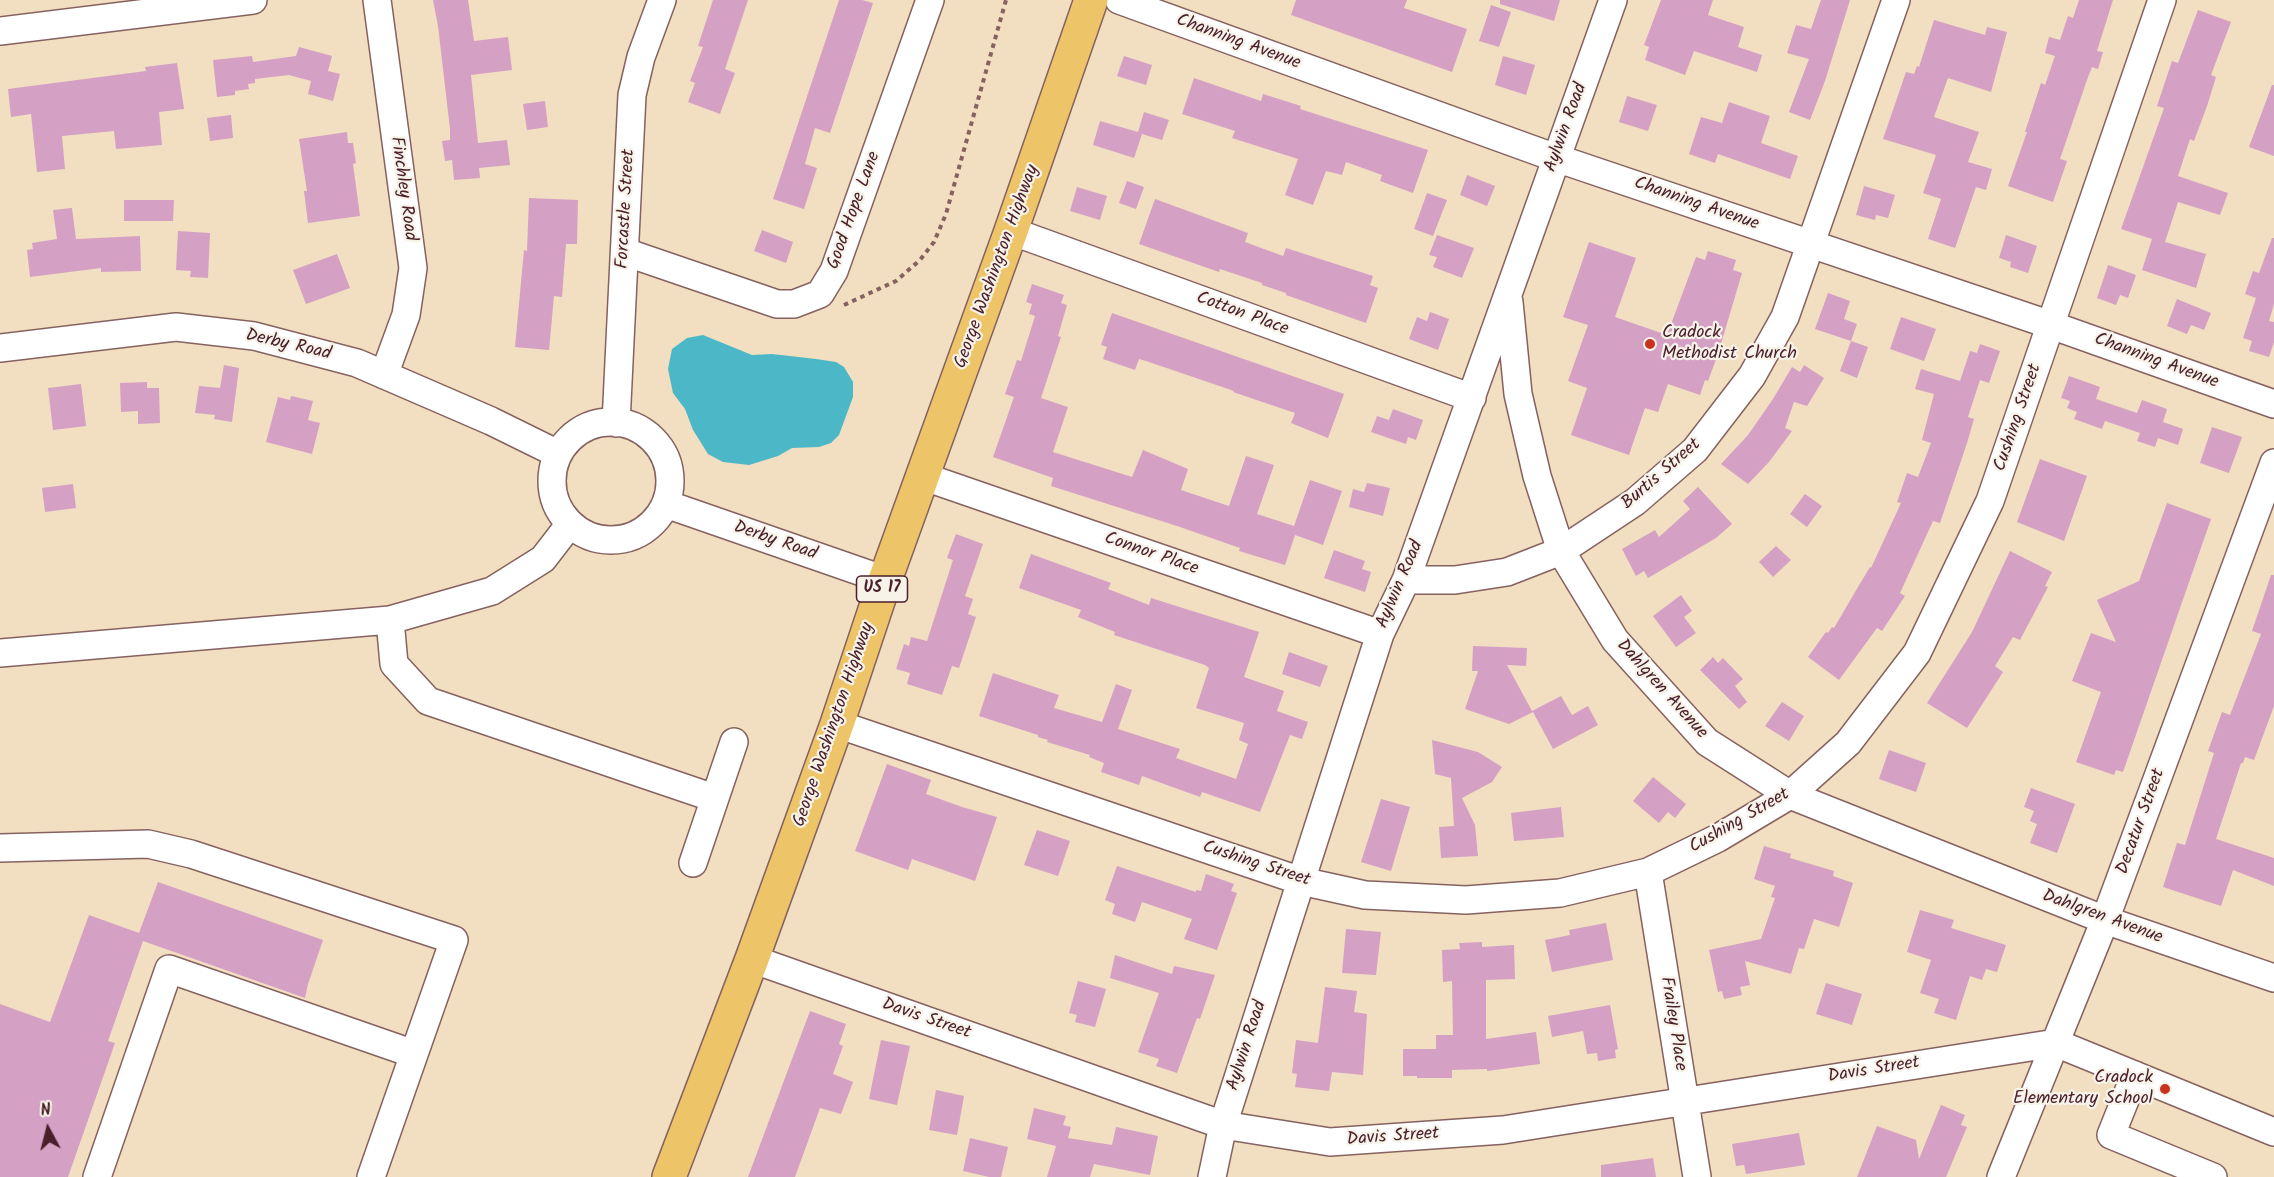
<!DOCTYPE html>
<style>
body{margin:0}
#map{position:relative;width:2274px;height:1177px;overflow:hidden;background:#f2dec0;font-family:Kalam,sans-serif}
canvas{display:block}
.north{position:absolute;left:18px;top:1099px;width:60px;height:60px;-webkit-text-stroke:4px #f7f3e8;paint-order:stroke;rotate:353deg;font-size:16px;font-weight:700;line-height:24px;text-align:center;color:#4a1f2b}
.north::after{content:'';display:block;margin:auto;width:21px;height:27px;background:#4a1f2b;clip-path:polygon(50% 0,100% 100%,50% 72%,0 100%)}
</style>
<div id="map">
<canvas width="2274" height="1177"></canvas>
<div class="north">N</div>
</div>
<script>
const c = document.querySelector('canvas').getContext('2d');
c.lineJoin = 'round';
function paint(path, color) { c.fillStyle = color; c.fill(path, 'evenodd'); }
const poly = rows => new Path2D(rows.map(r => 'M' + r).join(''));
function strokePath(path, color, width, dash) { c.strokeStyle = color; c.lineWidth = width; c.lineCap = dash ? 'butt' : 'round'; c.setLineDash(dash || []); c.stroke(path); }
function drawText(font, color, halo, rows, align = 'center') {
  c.font = font + ' Kalam,sans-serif'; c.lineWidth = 4.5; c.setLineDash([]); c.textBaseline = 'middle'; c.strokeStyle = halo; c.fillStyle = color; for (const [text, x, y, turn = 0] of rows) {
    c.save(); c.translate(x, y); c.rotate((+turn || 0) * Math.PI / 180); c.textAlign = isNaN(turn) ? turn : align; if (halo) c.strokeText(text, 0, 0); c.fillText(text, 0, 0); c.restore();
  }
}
paint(poly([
 [703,335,752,355,772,354,816,359,836,362,844,367,853,382,853,397,839,435,831,443,819,447,792,448,778,456,749,465,723,462,708,454,693,430,685,409,673,393,668,369,672,349,687,338]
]), '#4cb8c7');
paint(poly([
 [433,0,468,0,474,41,508,37,512,70,471,75,478,143,507,140,510,165,479,168,480,178,454,180,452,160,445,161,442,141,450,140,450,129,438,26],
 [713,0,748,0,725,69,735,73,720,114,688,102,695,83,690,81,703,47,698,46],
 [839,0,862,0,873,3,830,133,815,128,805,164,817,168,804,209,773,199],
 [1296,0,1407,0,1404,8,1467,29,1452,72,1291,15],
 [1500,0,1560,0,1554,21,1500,4],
 [1661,0,1713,0,1708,15,1744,27,1738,47,1762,55,1757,72,1694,51,1685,75,1645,60,1649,47,1644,45],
 [1821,0,1850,0,1825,81,1810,120,1789,112,1809,59,1787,53,1796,25,1811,29],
 [2079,0,2113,0,2097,51,2103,52,2098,69,2092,67,2088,77,2060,159,2067,161,2053,202,2008,186,2027,132,2025,132,2041,83,2045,85,2055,56,2045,53,2049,37,2060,40,2068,16,2073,18],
 [1491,5,1511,12,1499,47,1479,41],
 [2198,10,2231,22,2211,75,2216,77,2207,106,2194,141,2190,139,2178,176,2228,193,2220,215,2178,202,2165,242,2206,254,2196,288,2142,270,2152,239,2121,229,2164,108,2157,106,2172,61,2178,63],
 [1934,20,1985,35,1987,27,2007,32,1991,92,1948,78,1934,117,1979,132,1968,162,1992,169,1986,190,1976,187,1955,248,1928,239,1941,199,1923,193,1936,155,1883,139,1906,72,1914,74,1917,66,1919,67],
 [299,47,332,56,328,71,340,74,333,101,308,94,311,81,289,75,255,79,255,83,248,84,249,89,235,91,235,95,217,97,213,60,252,56,253,62,296,56],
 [1124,56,1152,65,1146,85,1117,76],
 [1503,56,1535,65,1526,95,1495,85],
 [177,63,184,109,159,112,162,145,116,149,114,131,62,136,65,169,37,172,31,114,11,117,8,89,146,71,145,67],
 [1194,78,1261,101,1263,94,1301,106,1300,109,1428,150,1413,193,1380,181,1382,175,1346,162,1342,175,1326,171,1313,205,1285,195,1298,159,1232,138,1235,131,1182,114],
 [2272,85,2274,85,2274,156,2249,147],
 [1627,96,1657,105,1648,131,1619,122],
 [545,101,548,127,527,130,523,104],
 [1729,102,1770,116,1761,143,1798,156,1790,179,1718,154,1715,163,1689,154,1701,117,1722,123],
 [1144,112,1169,120,1162,140,1142,134,1134,158,1093,145,1100,121,1138,132],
 [231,115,233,138,210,141,207,118],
 [347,132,348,143,353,143,356,163,353,164,360,216,308,223,304,191,307,191,299,139],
 [1467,175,1495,186,1487,206,1460,195],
 [1127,181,1144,187,1136,209,1119,203],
 [1864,186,1895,195,1888,218,1876,215,1875,220,1856,215],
 [1077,187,1107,196,1100,220,1070,211],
 [1427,193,1447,200,1433,236,1414,229],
 [529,198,578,200,577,244,566,244,562,297,554,296,549,350,515,347,524,250,527,251],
 [1155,199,1248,233,1245,242,1283,256,1286,248,1373,276,1370,285,1378,288,1366,323,1286,295,1286,293,1262,285,1262,283,1220,269,1219,272,1139,244],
 [124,200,174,200,173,221,124,221],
 [72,208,76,239,140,236,141,271,101,272,101,268,30,277,27,250,33,249,32,243,57,239,53,210],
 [762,230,793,242,786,263,754,251],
 [178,231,210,233,208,278,190,277,191,271,176,270],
 [1437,235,1474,248,1462,278,1433,267,1437,257,1429,255],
 [2006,235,2037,246,2028,273,2010,267,2011,262,1999,258],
 [2272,238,2274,238,2274,304,2269,321,2274,322,2274,342,2269,357,2249,351,2252,341,2243,338,2256,298,2245,294,2253,271,2259,273],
 [1589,242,1636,258,1615,317,1667,335,1696,257,1705,260,1708,251,1736,260,1733,270,1742,273,1718,354,1708,381,1705,380,1700,395,1668,384,1658,412,1645,408,1629,455,1571,435,1587,388,1568,381,1588,325,1563,317],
 [337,254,350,288,306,304,293,270],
 [2108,265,2136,275,2128,298,2120,295,2116,305,2097,298],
 [1032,284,1064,295,1061,303,1067,305,1058,336,1061,337,1041,398,1068,407,1053,452,1132,477,1143,450,1188,469,1181,490,1229,506,1246,456,1274,465,1257,514,1294,526,1310,480,1342,491,1323,545,1295,535,1285,565,1239,551,1240,548,1177,526,1051,486,1053,478,993,457,1014,397,1005,394,1017,360,1021,361,1035,316,1029,314,1032,304,1026,302],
 [1828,293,1850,301,1844,319,1857,324,1851,341,1815,329],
 [2177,299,2211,313,2204,330,2191,325,2187,334,2167,326],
 [1430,312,1449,319,1438,350,1409,339,1417,317,1427,321],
 [1112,313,1344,394,1328,438,1291,423,1295,413,1233,392,1234,391,1146,361,1139,359,1135,370,1103,359,1107,347,1101,345],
 [1901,317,1936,329,1924,361,1890,349],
 [1851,341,1868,347,1857,378,1840,371],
 [1980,344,2000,351,1989,383,1980,380,1968,417,1974,419,1967,443,1940,523,1933,521,1900,593,1905,596,1882,631,1877,628,1839,680,1808,657,1826,632,1828,633,1832,627,1834,628,1858,587,1870,567,1871,568,1901,503,1897,502,1907,473,1918,477,1931,443,1922,440,1934,394,1915,389,1921,369,1960,381,1970,351,1977,353],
 [224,365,239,368,232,422,214,419,215,415,195,413,199,386,220,388],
 [1804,365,1824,378,1807,406,1794,402,1785,428,1792,431,1769,462,1748,484,1721,464,1748,435,1773,399,1792,367,1800,372],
 [2069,376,2100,387,2096,399,2137,413,2142,400,2167,409,2163,422,2183,429,2178,445,2158,438,2155,447,2137,441,2140,433,2105,421,2102,429,2074,419,2077,412,2067,408,2070,401,2061,398],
 [147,382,147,388,159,388,160,423,138,424,138,411,121,412,120,383],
 [81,384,86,426,53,430,48,388],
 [291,396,313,401,308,420,320,423,312,454,266,442,278,397,290,400],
 [1393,409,1423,420,1416,440,1408,437,1406,444,1371,432,1377,416,1389,420],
 [2212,427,2242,437,2229,473,2200,463],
 [2040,459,2087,476,2064,541,2017,522],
 [1367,483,1390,488,1383,516,1349,507,1353,489,1364,492],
 [73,484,76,508,45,512,42,488],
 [1698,487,1732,524,1716,538,1648,578,1644,571,1636,576,1622,549,1655,530,1659,537,1690,509,1683,501],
 [1805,494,1822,506,1807,527,1790,514],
 [2167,503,2211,519,2123,772,2116,770,2114,775,2076,762,2101,692,2072,681,2091,633,2116,642,2097,600,2139,581],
 [956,534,983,544,965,596,973,599,968,614,976,617,959,668,952,666,942,695,907,684,910,673,896,669,904,644,909,646,911,637,927,641,953,560,947,558],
 [1776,546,1791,560,1773,577,1759,562],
 [1334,550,1365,561,1362,569,1371,572,1365,592,1324,578],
 [2010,551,2052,572,2045,586,2048,587,2020,640,2013,637,1995,666,2003,672,1967,728,1927,703,1972,632],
 [1031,554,1111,583,1108,589,1149,605,1151,598,1259,632,1244,677,1284,691,1277,711,1308,722,1302,739,1290,735,1260,812,1202,792,1200,797,1142,776,1139,785,1101,772,1104,763,1089,757,1090,755,1047,742,1048,740,1038,737,1038,735,979,716,993,673,1059,695,1054,708,1102,722,1116,684,1132,690,1118,729,1180,749,1176,758,1236,779,1248,744,1239,740,1244,723,1196,708,1209,668,1205,665,1114,635,1115,632,1078,617,1081,610,1019,588],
 [2271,575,2274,575,2274,706,2254,760,2245,757,2243,763,2241,763,2216,839,2274,858,2274,886,2233,870,2221,906,2163,887,2177,843,2185,845,2214,753,2208,751,2222,712,2230,715,2261,634,2252,631],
 [1681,595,1692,611,1684,617,1696,633,1676,647,1653,616],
 [1473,646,1527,648,1526,666,1507,665,1532,711,1561,696,1572,715,1588,706,1598,725,1553,749,1533,712,1509,724,1465,709,1478,671,1472,671],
 [1289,652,1328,666,1320,687,1282,674],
 [1713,657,1718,663,1723,658,1743,679,1735,686,1747,702,1739,709,1700,670],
 [1782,702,1804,716,1789,741,1765,726],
 [1432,740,1478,752,1502,767,1492,782,1462,798,1475,825,1478,856,1441,858,1439,827,1454,826,1451,778,1435,774],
 [1889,750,1926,763,1916,792,1879,779],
 [887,764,931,780,926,794,962,807,997,817,975,881,912,859,908,870,855,851],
 [1653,777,1686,804,1675,818,1668,812,1659,823,1633,801],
 [2031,788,2075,804,2057,853,2030,843,2037,824,2030,821,2034,811,2024,807],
 [1381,799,1410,807,1391,871,1361,862],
 [1561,807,1564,837,1514,841,1511,813],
 [1037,830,1070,841,1058,876,1024,865],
 [1764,846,1791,854,1790,858,1834,871,1833,876,1853,883,1839,927,1814,919,1804,949,1799,948,1791,974,1745,961,1750,985,1740,987,1742,995,1724,999,1722,991,1718,992,1709,950,1761,939,1775,898,1771,897,1775,886,1754,879],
 [1117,866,1196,892,1196,890,1201,891,1206,874,1234,884,1231,891,1237,893,1217,950,1184,939,1192,919,1142,902,1135,922,1112,914,1115,904,1105,900],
 [158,882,323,940,308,984,305,998,143,941,108,1041,115,1043,68,1177,0,1177,0,1004,50,1022,89,915,139,933],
 [1920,910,1954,920,1951,928,2006,945,1997,972,1986,969,1982,980,1970,976,1956,1020,1934,1013,1939,999,1920,993,1931,960,1907,952],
 [1606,923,1613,960,1552,972,1545,940,1570,935,1569,930],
 [1346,929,1381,932,1376,975,1342,973],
 [1482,942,1482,947,1514,945,1515,979,1486,980,1486,1039,1536,1032,1540,1064,1487,1071,1487,1069,1452,1070,1452,1078,1417,1078,1417,1076,1403,1076,1403,1049,1436,1049,1436,1035,1453,1035,1452,981,1443,982,1442,950,1460,949,1459,943],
 [1115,955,1172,974,1174,966,1215,975,1200,1019,1197,1018,1177,1073,1156,1066,1159,1059,1138,1052,1159,993,1110,978],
 [1078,981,1106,989,1095,1027,1075,1022,1077,1015,1069,1013],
 [1826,983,1862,994,1852,1025,1816,1014],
 [1325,987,1357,991,1354,1012,1367,1014,1363,1075,1332,1072,1329,1091,1295,1087,1297,1074,1292,1073,1296,1040,1318,1043],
 [1610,1005,1618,1049,1615,1050,1616,1058,1598,1061,1597,1053,1587,1054,1583,1031,1552,1037,1548,1016],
 [810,1011,846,1024,839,1044,843,1046,833,1074,853,1082,841,1114,820,1108,795,1177,748,1177],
 [881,1040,910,1046,897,1105,869,1099],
 [936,1090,964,1096,957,1135,929,1130],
 [1941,1105,1965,1115,1961,1125,1967,1127,1946,1177,1857,1177,1877,1126,1916,1140,1919,1159],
 [1034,1108,1066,1116,1063,1125,1071,1127,1068,1138,1112,1145,1116,1127,1158,1136,1150,1175,1094,1164,1090,1177,1047,1177,1056,1146,1027,1139],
 [1799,1133,1805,1165,1746,1174,1744,1165,1736,1166,1732,1144],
 [970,1138,1008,1147,1001,1177,989,1177,963,1171],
 [1653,1158,1656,1177,1601,1177,1601,1165]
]), '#d4a1c5');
const minor = poly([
 [377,0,413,268,406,315,384,375],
 [1119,0,1556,158,2051,325,2274,404],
 [0,31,253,0],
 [1011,231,1472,398],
 [625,252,777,304,794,304,820,294,834,271,930,0],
 [1509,302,1518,394,1537,476,1561,551,1615,640,1707,742,1790,795,2105,920,2274,978],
 [0,348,176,327,254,336,357,363,491,421,558,454],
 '552 481a59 59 0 1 1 118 0a59 59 0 1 1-118 0Z',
 [616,423,632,95,641,57,662,0],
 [922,476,1380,634],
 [666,504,885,580],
 [1406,580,1455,580,1507,572,1561,551,1635,502,1695,450,1752,376,1785,317,1896,0],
 [390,620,394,664,428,701,714,798],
 [0,653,390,620,492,591,543,559,570,524],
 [837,724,1301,881,1365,895,1466,900,1560,893,1648,872,1718,838,1790,795,1848,743,1917,653,1990,501,2162,0],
 [0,848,148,844,191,854,454,940,371,1177],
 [693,863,734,742],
 [1648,872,1697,1177],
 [752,959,1223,1125,1330,1142,1503,1130,2056,1043,2274,1132],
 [2135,1075,2111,1135,2213,1177],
 [97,1177,169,969,414,1054],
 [1212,1177,1223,1125,1380,634,1406,580,1613,0],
 [2001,1177,2105,920,2274,463]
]);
const major = poly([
 [669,1177,752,959,837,724,885,580,1011,231,1091,0]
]);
strokePath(minor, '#85625f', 30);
strokePath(major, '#85625f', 36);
strokePath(poly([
 [844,305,896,281,920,260,934,242,946,214,1006,0]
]), '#85625f', 4, [4.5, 4.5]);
strokePath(minor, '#fff', 27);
strokePath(major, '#eec469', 33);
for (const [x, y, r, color] of [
 [1650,344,6,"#c8321e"],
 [2165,1089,6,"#c8321e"]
]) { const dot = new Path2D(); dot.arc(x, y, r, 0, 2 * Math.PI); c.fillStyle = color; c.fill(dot); strokePath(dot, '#f7f3e8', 2); }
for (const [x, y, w] of [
 [882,589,51]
]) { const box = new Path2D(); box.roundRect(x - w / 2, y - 13, w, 26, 4.5); c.fillStyle = '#f7f3e8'; c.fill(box); strokePath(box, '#4a1f2b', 1.5); }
drawText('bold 16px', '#4a1f2b', null, [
 ["US 17",882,589]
]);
drawText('18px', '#4a1f2b', '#f7f3e8', [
 ["Channing Avenue",1238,43,20],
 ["Aylwin Road",1567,128,-70],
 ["Finchley Road",402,189,82],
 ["Channing Avenue",1696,205,19],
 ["Forcastle Street",627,209,-87],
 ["Good Hope Lane",855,211,-70],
 ["George Washington Highway",998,267,-70],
 ["Cotton Place",1242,315,20],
 ["Derby Road",288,346,13],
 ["Channing Avenue",2156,362,20],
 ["Cushing Street",2019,418,-71],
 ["Burtis Street",1662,475,-41],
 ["Derby Road",775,542,19],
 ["Connor Place",1151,555,19],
 ["Aylwin Road",1401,585,-67],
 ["Dahlgren Avenue",1661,690,48],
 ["George Washington Highway",835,725,-71],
 ["Cushing Street",1740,822,-30],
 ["Decatur Street",2142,822,-70],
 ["Cushing Street",1256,865,18],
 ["Dahlgren Avenue",2102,918,20],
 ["Davis Street",926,1020,19],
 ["Frailey Place",1672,1024,81],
 ["Aylwin Road",1248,1046,-72],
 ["Davis Street",1874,1071,-9],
 ["Davis Street",1393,1138,-4]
]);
drawText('18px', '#4a1f2b', '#f7f3e8', [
 ["Cradock",1662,334],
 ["Methodist Church",1662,355],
 ["Cradock",2153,1079,"right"],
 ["Elementary School",2153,1100,"right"]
], 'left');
</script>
